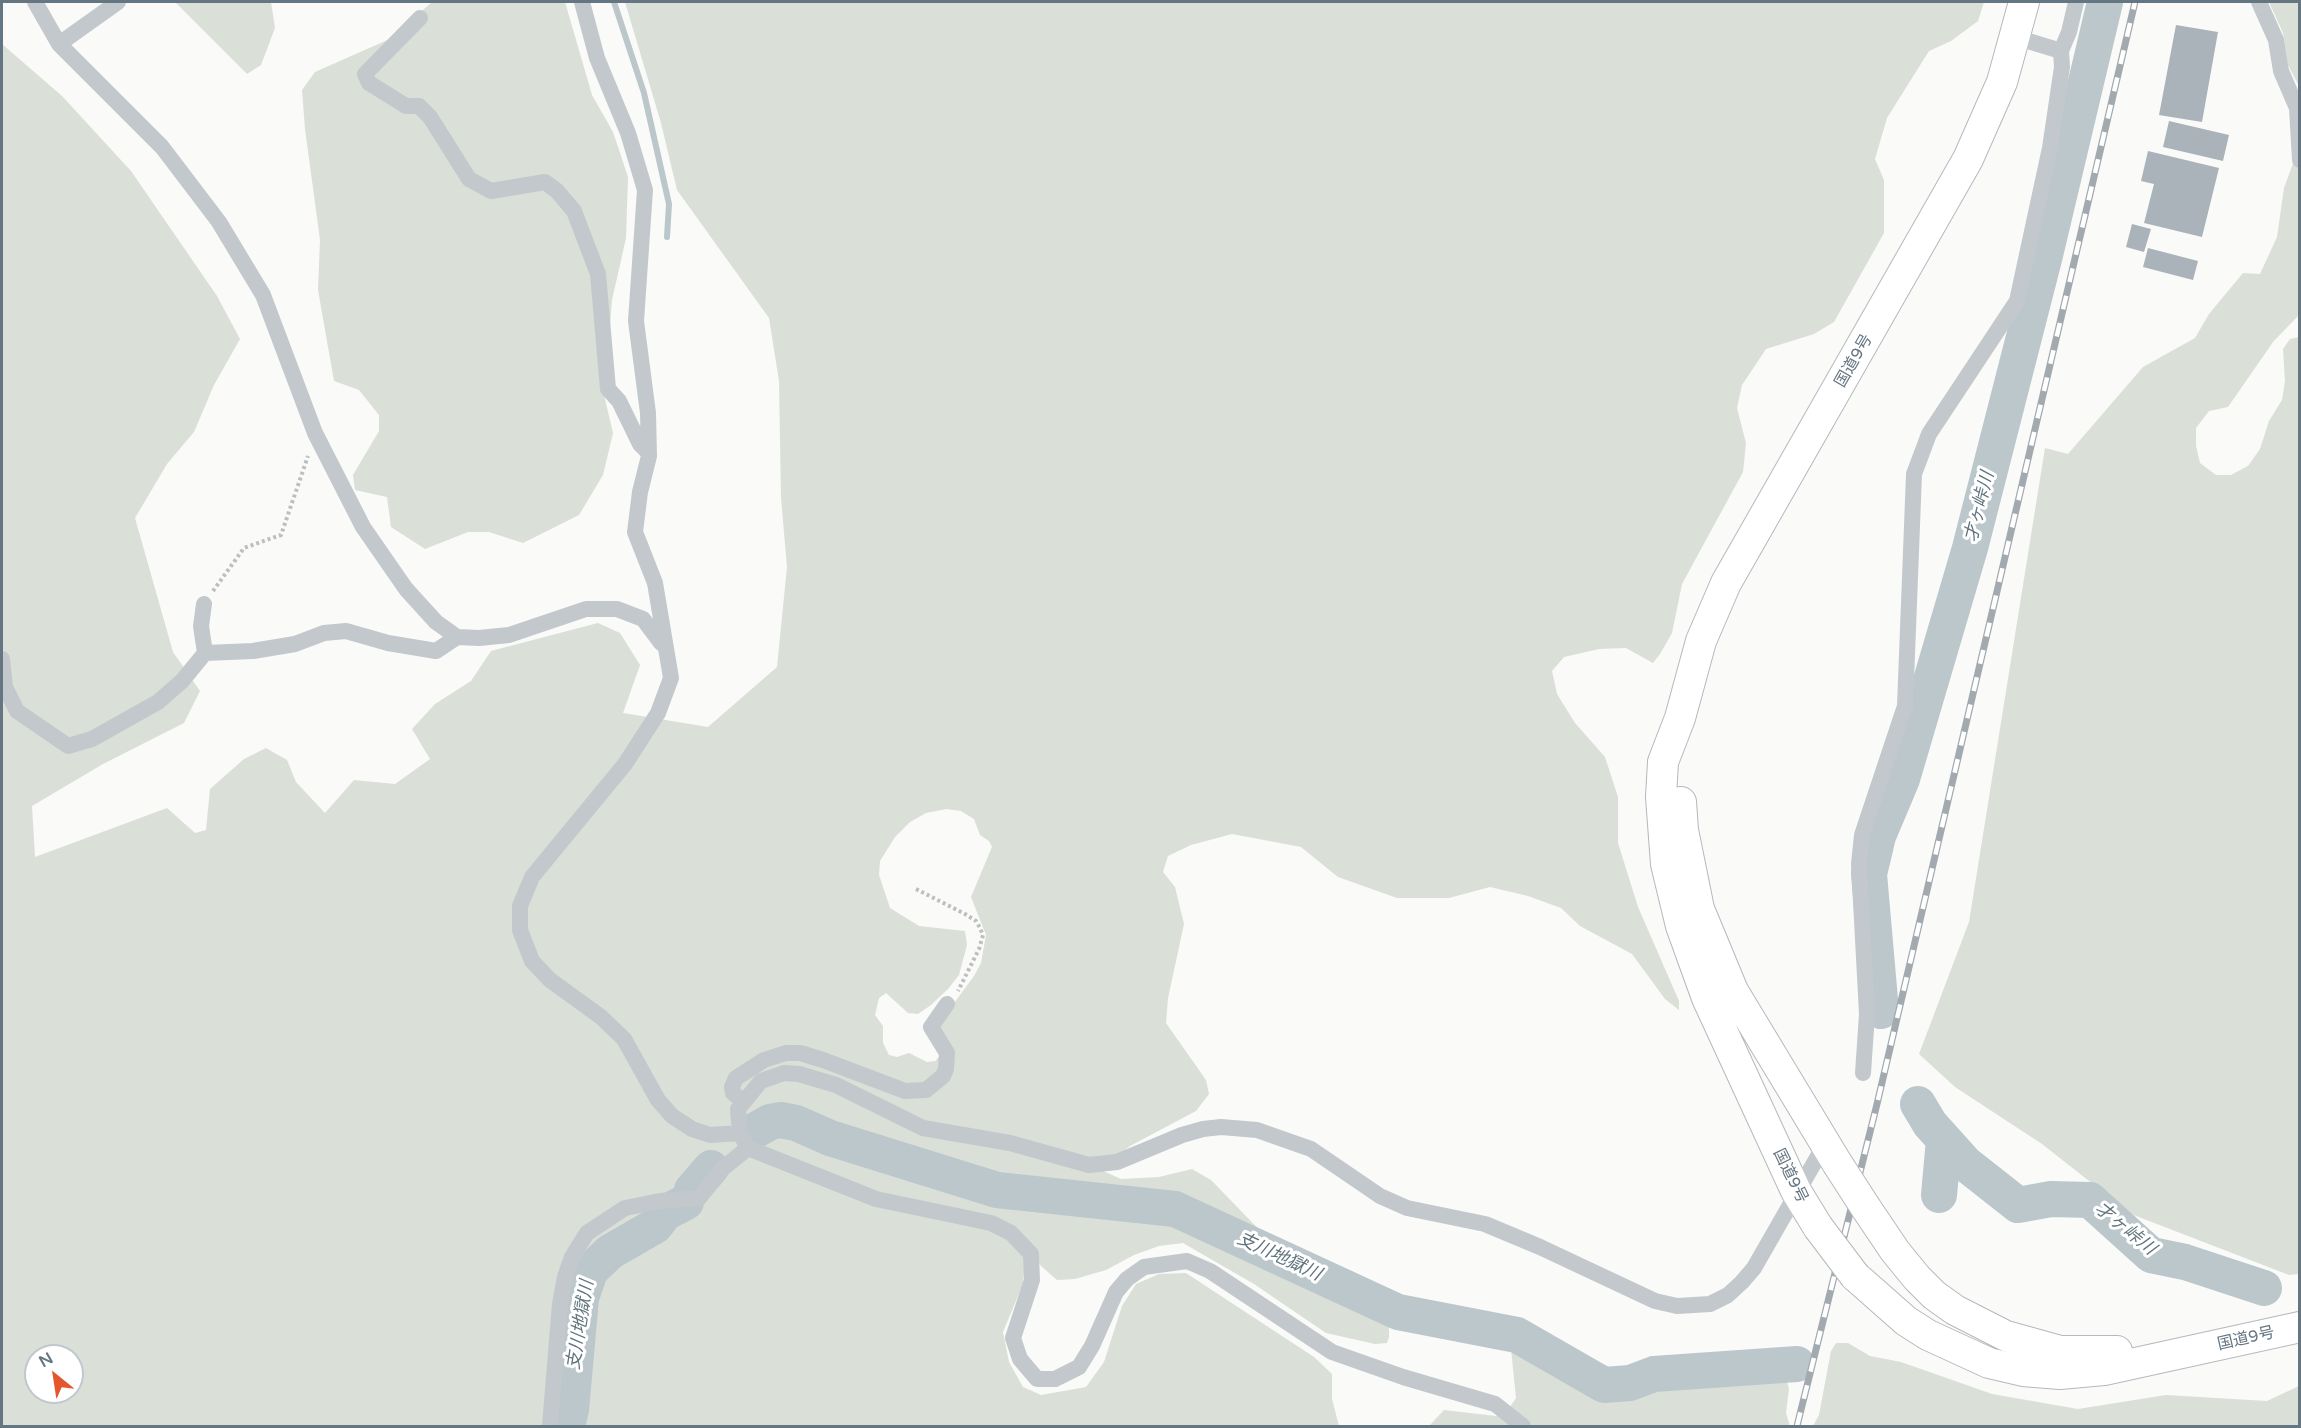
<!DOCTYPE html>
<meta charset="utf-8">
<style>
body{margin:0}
#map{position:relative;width:2301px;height:1428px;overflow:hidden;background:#fafaf8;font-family:"Varela Round",sans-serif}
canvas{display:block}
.frame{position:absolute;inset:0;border:3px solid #657683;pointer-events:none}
.north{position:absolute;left:24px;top:1344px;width:60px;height:60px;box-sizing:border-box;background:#fff;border:2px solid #c1c8cd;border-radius:50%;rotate:330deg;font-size:16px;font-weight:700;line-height:24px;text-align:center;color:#657683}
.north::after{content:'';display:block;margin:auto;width:21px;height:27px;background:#e4562e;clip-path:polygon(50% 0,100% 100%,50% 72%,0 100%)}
</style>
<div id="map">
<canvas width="2301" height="1428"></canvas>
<div class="frame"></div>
<div class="north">N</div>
</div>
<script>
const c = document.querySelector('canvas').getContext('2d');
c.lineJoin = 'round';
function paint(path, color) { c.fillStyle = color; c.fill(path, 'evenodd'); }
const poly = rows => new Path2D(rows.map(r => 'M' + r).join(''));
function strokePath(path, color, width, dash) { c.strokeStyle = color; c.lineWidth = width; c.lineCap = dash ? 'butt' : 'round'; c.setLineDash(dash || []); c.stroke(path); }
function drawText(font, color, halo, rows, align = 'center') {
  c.font = font + ' "Varela Round","Noto Sans JP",sans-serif'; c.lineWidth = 6; c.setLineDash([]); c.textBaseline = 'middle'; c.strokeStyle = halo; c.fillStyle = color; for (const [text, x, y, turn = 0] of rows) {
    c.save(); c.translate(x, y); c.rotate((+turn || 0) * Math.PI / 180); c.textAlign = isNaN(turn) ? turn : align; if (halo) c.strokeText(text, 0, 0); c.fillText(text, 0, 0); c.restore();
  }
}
paint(poly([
 [175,2,271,2,275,28,261,65,247,74],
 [432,2,565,2,592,95,613,132,628,177,626,238,612,300,609,338,600,378,613,433,603,475,579,515,523,543,489,532,468,532,425,549,391,527,387,497,355,490,353,475,379,431,379,415,359,390,334,381,318,290,320,240,305,129,302,90,315,72,392,38],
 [625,2,1984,2,1978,21,1951,41,1929,51,1887,118,1875,159,1884,180,1884,233,1834,322,1814,334,1766,349,1742,385,1737,408,1746,443,1743,472,1682,584,1672,633,1660,654,1653,663,1626,648,1599,649,1564,657,1552,671,1557,694,1575,723,1605,757,1618,797,1618,843,1638,907,1679,1001,1679,1010,1665,999,1632,954,1580,926,1561,908,1528,896,1490,887,1449,898,1397,898,1338,877,1301,847,1232,834,1191,845,1168,856,1163,872,1175,887,1184,924,1168,998,1166,1023,1206,1080,1209,1094,1196,1111,1130,1146,1101,1170,1121,1179,1159,1177,1192,1169,1211,1180,1275,1246,1318,1280,1357,1296,1381,1314,1389,1326,1389,1337,1387,1343,1375,1344,1326,1333,1254,1284,1183,1243,1159,1246,1134,1255,1106,1270,1075,1279,1057,1280,1041,1266,1033,1252,1025,1262,1023,1284,1003,1332,1009,1362,1023,1387,1041,1395,1086,1387,1104,1362,1122,1306,1136,1284,1159,1274,1186,1273,1314,1357,1332,1374,1332,1399,1339,1426,2,1426,2,44,62,96,131,171,217,296,240,339,214,385,194,432,167,464,135,518,173,652,200,691,184,723,103,764,32,806,35,857,167,808,195,833,206,830,210,789,244,759,266,748,287,760,296,782,325,813,354,780,395,784,430,759,412,729,435,704,471,681,491,651,598,623,620,633,640,665,623,713,708,727,777,667,787,567,781,498,779,381,769,318,677,190,661,123],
 [946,809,961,811,974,819,980,835,989,841,992,847,971,897,986,935,981,963,974,976,937,1026,940,1056,935,1061,927,1062,909,1053,897,1057,889,1055,883,1043,883,1026,875,1015,879,998,886,993,908,1013,918,1014,931,1005,948,989,959,975,967,945,965,931,919,926,890,908,879,875,880,861,895,837,910,822,926,813],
 [36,1356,72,1356,72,1392,36,1392],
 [2269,2,2299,2,2299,86,2288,65,2283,33],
 [2299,147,2298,316,2273,342,2228,407,2209,411,2196,428,2196,446,2200,463,2216,475,2231,475,2248,466,2260,449,2269,421,2282,400,2285,381,2283,349,2290,339,2299,337,2299,1274,2289,1275,2131,1214,2042,1144,1955,1087,1919,1054,1969,922,2045,448,2068,454,2143,367,2195,338,2209,314,2243,273,2260,274,2277,237,2284,188],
 [1516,1340,1526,1343,1611,1393,1658,1379,1777,1371,1786,1378,1789,1389,1786,1413,1790,1426,1429,1426,1444,1410,1496,1416,1510,1407,1516,1398,1511,1349],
 [1836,1343,1848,1343,1870,1356,1901,1362,1992,1394,2078,1409,2166,1395,2267,1401,2299,1386,2299,1426,1813,1426,1819,1415,1831,1351]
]), '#dadfd7');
strokePath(poly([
 [614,2,644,93,669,204,667,237]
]), '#bbc7cb', 6);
strokePath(poly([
 [1881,1011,1869,874,1878,836,1902,779,1970,548,2045,255,2105,2],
 [1918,1104,1930,1124,1966,1164,2018,1205,2051,1199,2090,1200,2151,1255,2185,1262,2264,1288],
 [756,1130,770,1122,781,1120,796,1123,830,1138,997,1190,1175,1209,1398,1312,1517,1335,1604,1385,1630,1383,1654,1374,1797,1364],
 [692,1190,711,1168],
 [1939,1195,1944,1140],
 [567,1426,571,1410,581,1298,590,1271,610,1252,655,1226,665,1213,686,1202]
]), '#bbc7cb', 36);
paint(poly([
 [2176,25,2218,32,2202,122,2159,115],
 [2169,121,2229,135,2223,161,2163,147],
 [2148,151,2219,168,2202,237,2144,223,2154,184,2141,181],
 [2132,224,2151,229,2144,252,2126,247],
 [2148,248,2198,261,2193,280,2143,267]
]), '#aab3b9');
const highway = poly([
 [1681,802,1683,830,1699,909,1733,991,1837,1163],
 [1866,1208,1895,1251,1917,1278,1934,1295,1955,1310,2006,1336,2060,1351,2117,1351],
 [1818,1227,1796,1191,1707,998,1681,926,1666,864,1661,797,1663,762,1680,718,1701,641,1726,583,1968,159,2002,82,2024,2],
 [1855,1276,1906,1321,1928,1335,1989,1363,2023,1371,2060,1374,2104,1370,2300,1327]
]);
strokePath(highway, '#b4b9bd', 32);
strokePath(poly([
 [213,591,244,548,281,535,308,456],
 [916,889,965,914,976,921,980,928,983,935,979,949,958,991]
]), '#bbbfc2', 4, [3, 3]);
strokePath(poly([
 [35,2,59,44,162,147,219,222,263,295,315,433,363,527,406,589,436,622,457,637,479,638,509,635,586,609,617,609,643,619,661,643],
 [582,2,597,58,628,133,645,190,636,321,648,413,649,456,640,492,635,532,655,583,671,678,658,713,625,764,532,877,520,906,520,930,532,961,550,980,601,1017,624,1039,658,1100,672,1116,692,1129,710,1135,740,1133],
 [2259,2,2276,40,2281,71,2297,108,2300,160],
 [420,18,365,74,369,83,406,106,419,106,430,117,469,179,491,191,545,182,557,191,574,211,598,274,608,389,619,401,640,444,649,453],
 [2015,37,2061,51],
 [59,44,118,2],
 [205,653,253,651,295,644,324,633,346,631,388,643,436,651,457,637],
 [2,659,5,687,17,711,68,746,92,739,158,702,182,681,205,653,201,626,204,604],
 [1863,1073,1867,1014,1859,864,1862,835,1905,706,1914,474,1929,434,2017,301,2050,148,2062,67,2061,51,2069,32,2076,2],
 [743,1101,733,1093,732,1087,736,1078,764,1060,786,1053,800,1053,823,1060,905,1091,926,1090,943,1076,946,1069,947,1053,931,1027,947,1004],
 [550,1426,560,1304,565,1277,572,1257,587,1233,625,1208,660,1201,699,1198,722,1169,748,1148],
 [1523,1426,1495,1404,1403,1377,1332,1352,1210,1271,1187,1261,1144,1267,1127,1279,1116,1292,1092,1346,1079,1367,1055,1379,1037,1379,1020,1359,1013,1338,1032,1280,1031,1254,1011,1233,991,1223,876,1199,748,1148,740,1133,738,1109,761,1081,784,1073,799,1074,836,1085,923,1128,1010,1143,1089,1165,1117,1162,1182,1135,1203,1129,1221,1127,1257,1130,1311,1149,1380,1196,1407,1208,1485,1224,1540,1247,1655,1301,1677,1306,1710,1304,1728,1295,1742,1282,1754,1268,1825,1144]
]), '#c3c8cc', 16);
strokePath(highway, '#fff', 30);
const rail = poly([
 [1797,1426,1877,1104,2135,2]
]);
strokePath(rail, '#a2aab0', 7);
strokePath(rail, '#fff', 4.5, [14]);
const highwayBridge = poly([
 [1837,1163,1866,1208],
 [1818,1227,1855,1276]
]);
strokePath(highwayBridge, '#b4b9bd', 32, []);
strokePath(highwayBridge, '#fff', 30);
drawText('16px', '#657683', '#fff', [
 ["国道9号",1854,361,-60],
 ["国道9号",1790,1176,64],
 ["国道9号",2246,1339,-13]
]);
drawText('italic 18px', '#60757c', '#fff', [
 ["才ヶ峠川",1980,507,-76],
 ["才ヶ峠川",2125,1229,39],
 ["支川地獄川",1279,1257,25],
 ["支川地獄川",581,1325,-81]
]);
</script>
